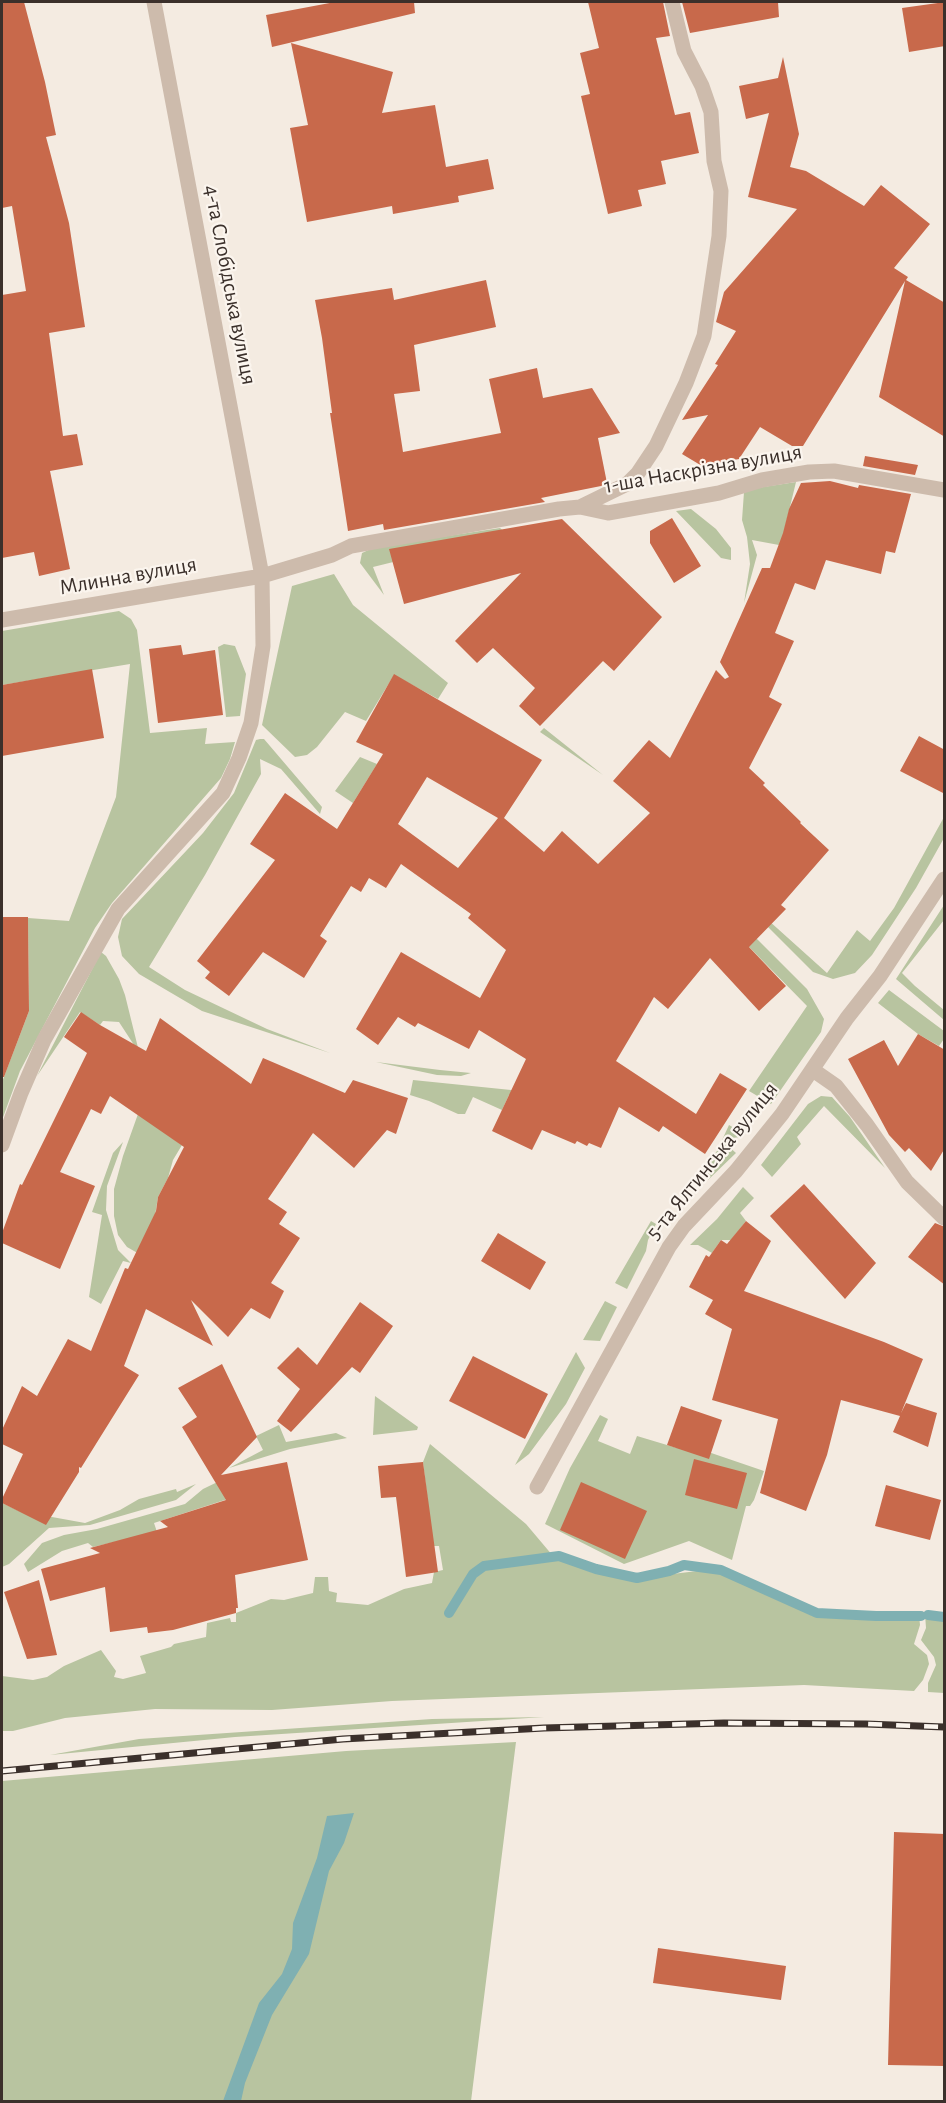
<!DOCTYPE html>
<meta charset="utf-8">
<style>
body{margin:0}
#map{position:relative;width:946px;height:2103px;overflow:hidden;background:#f4ebe1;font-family:"Alegreya Sans",sans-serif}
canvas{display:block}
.frame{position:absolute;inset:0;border:3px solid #3b302b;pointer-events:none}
</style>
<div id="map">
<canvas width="946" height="2103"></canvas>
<div class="frame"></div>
</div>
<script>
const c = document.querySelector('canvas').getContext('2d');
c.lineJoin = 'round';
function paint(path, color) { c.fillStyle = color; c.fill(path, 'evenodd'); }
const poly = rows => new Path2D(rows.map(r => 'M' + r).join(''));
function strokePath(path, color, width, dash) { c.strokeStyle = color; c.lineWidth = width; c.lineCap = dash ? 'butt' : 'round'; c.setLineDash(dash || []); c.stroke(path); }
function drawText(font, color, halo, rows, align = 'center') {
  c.font = font + ' "Alegreya Sans",sans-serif'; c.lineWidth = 4.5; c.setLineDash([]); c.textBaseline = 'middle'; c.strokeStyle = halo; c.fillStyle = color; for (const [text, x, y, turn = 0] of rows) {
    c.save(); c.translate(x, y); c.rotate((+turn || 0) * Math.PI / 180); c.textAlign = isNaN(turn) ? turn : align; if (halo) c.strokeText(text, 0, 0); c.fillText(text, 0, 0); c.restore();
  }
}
paint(poly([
 [796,482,781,544,779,545,752,540,757,555,744,603,750,564,747,537,742,520,744,492,750,489],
 [691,509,716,529,731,548,731,560,721,558,676,511],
 [500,528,507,534,373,567,384,595,360,563,362,553,375,547],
 [334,574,353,605,448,683,438,699,394,675,366,721,345,712,317,747,307,755,295,757,262,725,292,586],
 [119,611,131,619,137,630,150,733,207,728,205,744,235,742,230,759,221,778,112,903,95,928,20,1071,2,1120,2,1082,29,1011,28,918,69,921,116,797,130,664,2,685,2,631],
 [224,644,235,646,246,674,240,716,226,717,218,647],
 [544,728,603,775,540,732],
 [260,739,264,739,322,807,320,814,281,769,260,759,261,774,205,875,149,967,185,990,267,1029,330,1053,202,1011,139,974,122,956,118,937,122,919,203,833,234,793,256,740],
 [360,757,377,764,353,803,335,791],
 [944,817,944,838,916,888,872,955,855,973,833,979,813,972,755,914,758,911,827,973,857,930,870,941,894,908],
 [714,896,807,989,824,1019,821,1032,771,1104,749,1091,807,1006,707,904],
 [944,905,944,920,902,973,915,986,944,1010,944,1020,896,979],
 [101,952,106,956,119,979,125,995,144,1072,134,1045,119,1022,103,1021,100,1025,80,1012,37,1076],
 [889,990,944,1031,944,1039,939,1046,918,1034,878,1003],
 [376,1062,440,1070,471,1073,461,1076,437,1075],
 [413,1080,511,1090,553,1106,549,1113,509,1095,502,1110,473,1097,465,1114,458,1114,429,1101,410,1095],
 [821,1096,832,1097,850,1117,885,1168,824,1106,797,1137,801,1144,772,1177,761,1165,808,1104],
 [138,1114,182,1145,173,1160,168,1178,158,1197,148,1259,127,1247,118,1235,114,1216,114,1189,123,1156],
 [729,1125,744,1134,741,1137,731,1138,726,1144,736,1153,708,1180,698,1176,717,1151],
 [123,1142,107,1186,106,1210,118,1250,131,1263,123,1261,101,1304,89,1297,102,1215,92,1212,113,1153],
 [743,1187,754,1198,740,1213,746,1221,731,1240,721,1240,712,1253,698,1245,690,1245,717,1219],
 [651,1221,656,1224,648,1240,646,1251,627,1289,615,1283],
 [605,1301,617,1307,600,1341,583,1340],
 [576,1352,585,1368,566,1404,529,1454,515,1465],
 [375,1396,418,1427,417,1430,373,1435],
 [600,1415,608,1419,598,1441,630,1454,637,1436,677,1448,679,1442,764,1471,754,1500,750,1506,746,1506,732,1560,689,1541,624,1564,545,1524,570,1468],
 [279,1425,286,1442,336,1433,347,1438,290,1449,229,1468,263,1450,256,1436],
 [430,1444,526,1524,553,1556,591,1572,631,1579,722,1568,816,1609,919,1615,920,1625,914,1644,927,1655,929,1664,923,1680,914,1691,804,1685,392,1701,272,1710,155,1709,65,1718,13,1731,2,1731,2,1676,33,1680,47,1677,64,1666,101,1650,116,1671,114,1677,123,1679,146,1673,140,1656,171,1647,174,1644,206,1637,207,1623,230,1618,231,1622,236,1622,236,1613,271,1599,284,1600,313,1593,315,1577,328,1577,329,1591,337,1593,336,1602,368,1605,404,1589,432,1583,434,1572,443,1570,439,1546,433,1546,423,1462],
 [234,1474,237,1496,154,1523,157,1532,93,1547,88,1543,62,1551,28,1572,24,1564,42,1543,64,1535,97,1529,185,1504,203,1489],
 [196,1484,176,1500,90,1525,49,1528,9,1564,2,1567,2,1503,19,1511,85,1523,120,1510,139,1499,176,1489,177,1492],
 [925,1614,944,1615,944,1693,928,1692,928,1683,936,1665,934,1657,921,1640,926,1628],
 [544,1717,235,1737,50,1755,139,1739,432,1719],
 [516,1742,471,2101,2,2101,2,1781,346,1751]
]), '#b8c4a0');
paint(poly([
 [354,1813,344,1843,329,1871,309,1954,272,2015,245,2083,241,2101,223,2101,259,2003,282,1974,292,1949,293,1923,317,1858,327,1816]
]), '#7fb0b2');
strokePath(poly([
 [449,1613,473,1574,484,1566,559,1556,596,1569,637,1578,669,1571,684,1565,721,1570,817,1613,876,1616,921,1616],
 [928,1615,944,1617]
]), '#7fb0b2', 10);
paint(poly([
 [2,2,24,2,45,82,56,135,46,137,69,223,85,327,49,333,63,436,77,434,83,465,50,471,70,569,39,576,34,552,2,558,2,295,26,291,12,206,2,208],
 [335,2,414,2,415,13,272,47,266,15],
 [588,2,663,2,670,36,656,38,675,115,690,112,699,153,661,161,666,184,638,190,642,206,608,214,581,96,590,94,580,53,599,48],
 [682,2,778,2,779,17,690,33],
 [945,2,945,46,909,52,902,8],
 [291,43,393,72,382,113,435,105,446,167,488,159,494,189,458,196,459,202,393,214,392,206,307,222,290,128,308,125],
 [783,57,799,134,790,167,806,171,864,206,881,185,930,224,894,268,908,277,906,280,945,303,945,437,879,397,905,281,803,446,792,446,760,427,739,459,702,466,682,454,708,415,682,420,718,365,715,364,736,331,716,322,724,292,797,209,748,197,769,113,746,119,739,86,778,78],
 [486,280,496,327,414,345,420,391,394,394,403,452,501,433,489,379,537,368,543,398,592,388,620,433,598,438,607,483,601,486,541,498,545,502,384,530,383,524,348,531,330,413,332,413,322,338,315,300,392,288,394,300],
 [865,456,918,465,915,475,863,466],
 [830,481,858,488,859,485,911,494,895,553,886,551,881,574,826,560,815,590,795,583,775,633,794,641,769,697,782,704,749,768,765,783,763,785,801,822,800,823,829,850,781,905,786,909,749,947,786,986,759,1011,710,958,668,1009,654,997,616,1061,696,1114,720,1073,747,1089,705,1154,663,1126,659,1132,619,1107,601,1148,589,1143,587,1146,577,1141,575,1144,542,1130,532,1150,492,1131,526,1059,479,1030,469,1049,418,1023,415,1027,398,1017,378,1045,356,1029,401,952,480,998,506,950,468,918,471,914,401,864,386,888,369,878,361,892,351,886,320,936,327,941,304,978,263,952,229,996,205,978,210,972,197,961,275,860,250,844,285,793,337,829,383,754,356,742,394,674,542,760,504,818,544,852,562,831,598,864,650,813,613,781,649,740,670,758,716,670,725,679,729,677,720,662,762,568,770,568,783,533,789,509,801,483],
 [427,777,498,818,458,868,398,824],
 [672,518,701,566,674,583,650,543,650,531],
 [562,519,662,617,614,671,603,661,540,726,519,706,535,688,493,648,477,663,455,641,521,573,404,604,389,549],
 [181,645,183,655,215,650,223,715,158,723,149,649],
 [92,669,104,738,2,756,2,685],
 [919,736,945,750,945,794,900,771],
 [2,917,28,917,29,1011,4,1077,2,1077],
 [81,1012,100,1025,146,1051,160,1018,251,1084,263,1058,345,1093,353,1080,408,1098,396,1134,387,1130,354,1168,313,1133,268,1199,287,1212,279,1224,300,1238,271,1283,284,1291,270,1319,251,1308,228,1337,191,1300,213,1346,146,1309,124,1366,139,1375,81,1468,79,1467,79,1472,46,1525,2,1503,2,1499,23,1454,2,1444,2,1430,22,1386,37,1396,68,1339,91,1351,125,1268,128,1269,156,1211,158,1197,184,1147,110,1096,101,1114,91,1109,60,1172,95,1186,60,1269,2,1243,2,1233,20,1184,22,1185,87,1053,64,1037],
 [918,1034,945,1050,945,1148,931,1171,909,1148,905,1152,889,1135,848,1059,884,1040,898,1066],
 [804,1184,876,1263,845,1299,770,1216],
 [746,1221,771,1241,744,1291,884,1342,923,1359,901,1413,906,1403,937,1413,928,1447,893,1432,900,1416,841,1400,827,1455,806,1511,760,1493,778,1419,712,1400,732,1329,705,1314,713,1300,689,1287,706,1255,709,1257,721,1240,727,1244],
 [935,1223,945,1227,945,1285,908,1257],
 [498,1233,546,1262,530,1290,481,1261],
 [360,1302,393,1326,360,1373,352,1367,291,1432,277,1421,300,1389,277,1368,298,1347,317,1365],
 [473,1356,548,1394,525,1439,449,1401],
 [222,1364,257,1437,221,1475,287,1462,308,1560,235,1575,238,1608,236,1608,236,1613,173,1630,148,1633,147,1627,110,1632,105,1587,50,1601,41,1569,100,1553,90,1548,168,1527,160,1521,226,1500,182,1427,197,1417,178,1388],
 [681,1406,722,1420,709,1459,667,1445],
 [694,1459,747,1473,737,1509,685,1495],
 [423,1462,438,1572,406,1577,396,1497,381,1498,378,1466],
 [581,1482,647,1511,625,1559,560,1530],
 [886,1485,941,1500,930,1540,875,1526],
 [39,1580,57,1655,27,1659,4,1592],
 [894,1832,945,1834,945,2066,888,2065],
 [658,1948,786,1966,781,2000,653,1983]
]), '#c8694b');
strokePath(poly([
 [580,507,627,484,638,473,656,446,686,383,704,336,719,236,721,191,714,161,711,112,702,86,684,51,672,2],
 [2,620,262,576,332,555,351,546,559,509,580,507,608,513,719,493,762,480,809,472,834,471,944,490],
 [813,1070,836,1086,867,1125,907,1182,944,1218],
 [2,1145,21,1093,44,1040,118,909,223,793,239,758,251,723,263,646,262,576,154,2],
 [537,1487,669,1247,684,1226,736,1171,782,1114,847,1018,880,976,944,879]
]), '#cdbbac', 15);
const rail = poly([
 [2,1771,343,1739,544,1728,724,1723,866,1724,944,1727]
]);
strokePath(rail, '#3b302b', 7);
strokePath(rail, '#fbf5ee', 4.5, [14]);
drawText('22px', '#3b302b', '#fbf5ee', [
 ["4-та Слобідська вулиця",230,285,79],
 ["1-ша Наскрізна вулиця",703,469,-10],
 ["Млинна вулиця",128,576,-10],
 ["5-та Ялтинська вулиця",712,1161,-51]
]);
</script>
